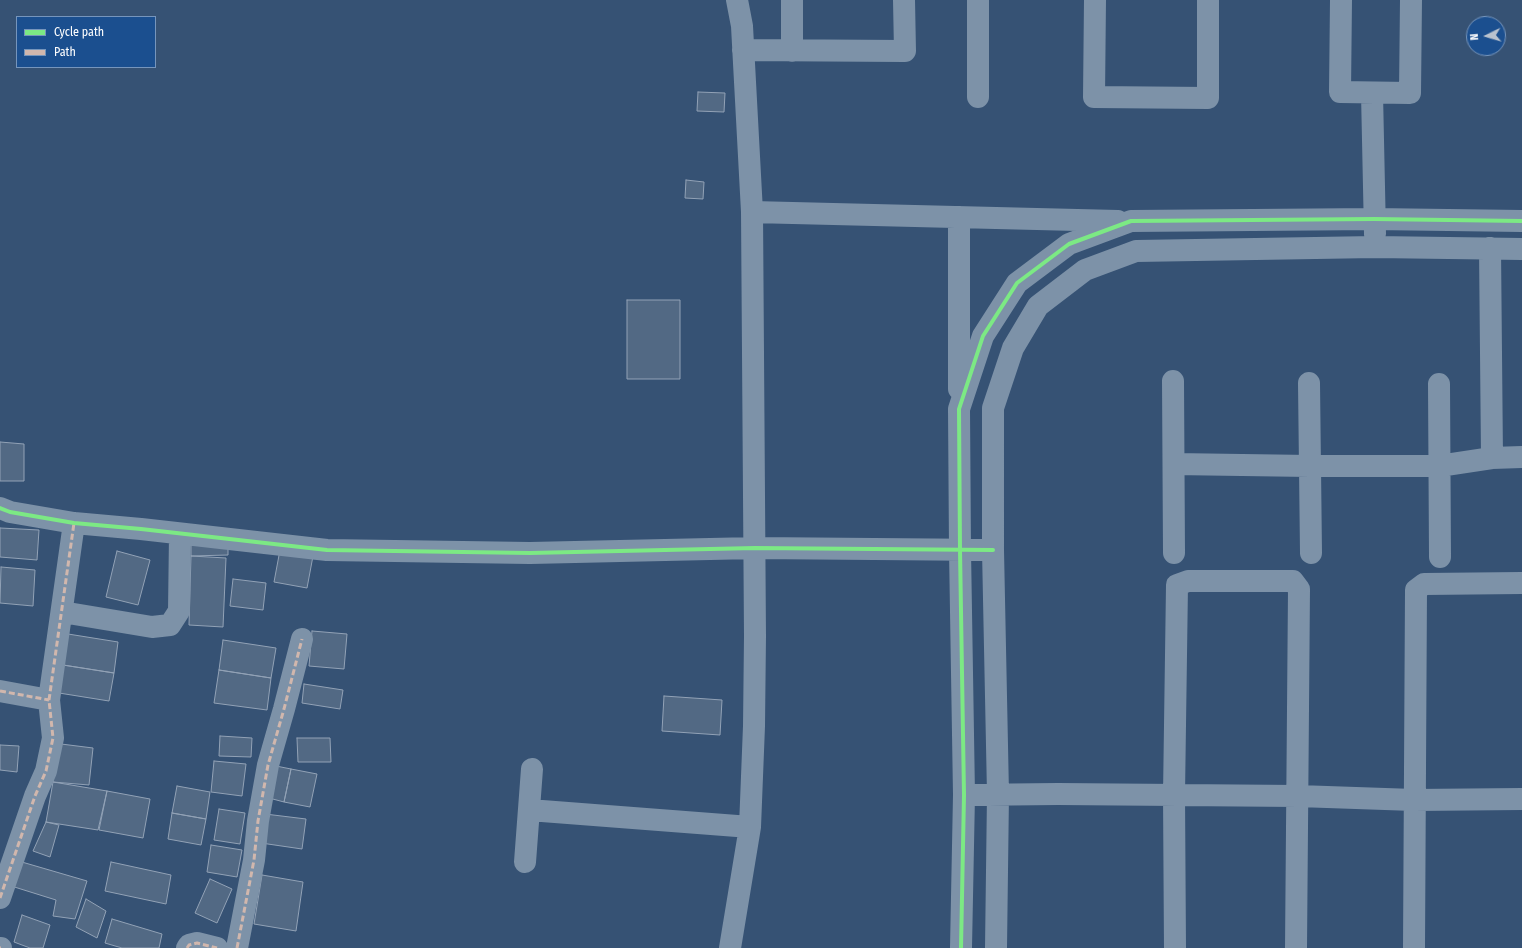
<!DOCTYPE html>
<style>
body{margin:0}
#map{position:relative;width:1522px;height:948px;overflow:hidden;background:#365274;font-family:"Fira Sans Condensed",sans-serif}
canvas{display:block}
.legend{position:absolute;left:16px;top:16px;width:140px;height:52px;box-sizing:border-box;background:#1b4f8f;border:1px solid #7695bc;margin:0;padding:5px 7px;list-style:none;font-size:12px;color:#fff}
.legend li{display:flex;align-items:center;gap:8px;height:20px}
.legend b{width:20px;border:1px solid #7695bc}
.north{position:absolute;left:1466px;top:16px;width:40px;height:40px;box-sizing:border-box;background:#1b4f8f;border:1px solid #7695bc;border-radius:50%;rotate:265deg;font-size:11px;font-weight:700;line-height:16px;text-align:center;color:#fff}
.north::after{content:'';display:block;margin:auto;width:14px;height:18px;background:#b9c2ce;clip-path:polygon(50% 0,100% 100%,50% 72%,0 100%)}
</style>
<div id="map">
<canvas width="1522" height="948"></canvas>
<ul class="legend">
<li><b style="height:5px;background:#7ce984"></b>Cycle path</li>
<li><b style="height:5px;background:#d1b7ad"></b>Path</li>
</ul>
<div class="north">N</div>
</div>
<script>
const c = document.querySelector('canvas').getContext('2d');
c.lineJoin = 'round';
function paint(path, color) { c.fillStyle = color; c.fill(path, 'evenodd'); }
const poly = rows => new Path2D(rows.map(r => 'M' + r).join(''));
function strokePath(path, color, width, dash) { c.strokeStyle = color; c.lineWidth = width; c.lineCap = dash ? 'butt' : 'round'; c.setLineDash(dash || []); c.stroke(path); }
const building = poly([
 [698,92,725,93,724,112,697,111,698,92],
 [686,180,704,182,703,199,685,198,686,180],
 [627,300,680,300,680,379,627,379,627,300],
 [0,442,24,444,24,481,0,481,0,442],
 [0,528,39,530,37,560,0,557,0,528],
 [228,543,228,555,191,556,191,544,228,543],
 [280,550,313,556,307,588,274,582,280,550],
 [117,551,150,560,138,605,106,597,117,551],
 [191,556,226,558,223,627,189,625,191,556],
 [1,567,35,570,33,606,0,603,1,567],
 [233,579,266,583,263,610,230,606,233,579],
 [312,631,347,634,344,669,309,666,312,631],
 [68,634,118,642,114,673,63,665,68,634],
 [223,640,276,648,271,678,219,670,223,640],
 [63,665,114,673,109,701,59,693,63,665],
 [219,670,271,678,267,710,214,703,219,670],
 [304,684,343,690,340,709,302,703,304,684],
 [664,696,722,700,720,735,662,731,664,696],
 [220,736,252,738,251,757,219,756,220,736],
 [297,738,330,738,331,762,298,762,297,738],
 [53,743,93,748,89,785,53,782,53,743],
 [0,745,19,746,17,772,0,770,0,745],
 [214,761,246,764,242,796,211,792,214,761],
 [276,766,291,769,284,802,269,798,276,766],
 [291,769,317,774,310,807,284,802,291,769],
 [53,782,107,791,98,830,46,822,53,782],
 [177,786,210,792,206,819,172,813,177,786],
 [107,791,150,799,143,838,99,830,107,791],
 [219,809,245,813,240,844,214,840,219,809],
 [172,813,206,819,201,845,168,839,172,813],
 [265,814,306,819,302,849,261,843,265,814],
 [46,822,59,825,50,857,33,851,46,822],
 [211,845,242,850,237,877,207,872,211,845],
 [15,860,87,881,75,919,53,916,56,900,8,885,15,860],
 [111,862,171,875,166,904,105,891,111,862],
 [262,875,303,882,296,931,254,924,262,875],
 [210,879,232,889,217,923,195,913,210,879],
 [86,899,106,911,97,938,76,927,86,899],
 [22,915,50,925,43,948,30,948,14,942,22,915],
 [112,919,162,934,159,948,122,948,105,943,112,919]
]);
paint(building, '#526984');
strokePath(building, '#92a2b6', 1);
strokePath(poly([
 [1095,0,1094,97,1208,98,1208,0],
 [1341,0,1340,92,1410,93,1411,0],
 [743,50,905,51,904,0],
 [792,51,792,0],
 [1372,93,1375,234],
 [978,97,978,0],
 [752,212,1118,221],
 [959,217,959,389],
 [1490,248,1492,458],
 [1173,381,1174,553],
 [1309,383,1311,553],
 [1439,384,1440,557],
 [1174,464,1310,466,1439,466,1492,458,1522,457],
 [0,508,10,512,74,523,141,529,327,550,530,553,755,548,993,550],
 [62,612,152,627,170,625,179,611,180,534],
 [0,691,49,700],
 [964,795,1058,794,1298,796,1414,800,1522,799],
 [529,810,750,827],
 [525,862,532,769],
 [0,898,35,796,46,771,53,738,49,700,74,523],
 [0,948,1,948],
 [187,948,189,945,197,943,217,948],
 [237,948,254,860,258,821,268,765,284,709,302,639],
 [730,948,750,827,754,726,755,636,752,212,742,26,737,0],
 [961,948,964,795,960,550,959,409,983,336,1017,283,1069,244,1131,221,1374,219,1522,221],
 [996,948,998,794,993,550,993,408,1013,348,1038,306,1085,270,1136,251,1375,247,1522,249],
 [1175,948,1174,795,1177,585,1188,581,1293,581,1299,589,1296,948],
 [1414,948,1416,590,1424,584,1522,583]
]), '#7d92a8', 22);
strokePath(poly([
 [0,691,49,700],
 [0,898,35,796,46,771,53,738,49,700,74,523],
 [0,948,1,948],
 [187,948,189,945,197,943,217,948],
 [237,948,254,860,258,821,268,765,284,709,302,639]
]), '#d1b7ad', 3, [6, 3]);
strokePath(poly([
 [0,508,10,512,74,523,141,529,327,550,530,553,755,548,993,550],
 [961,948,964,795,960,550,959,409,983,336,1017,283,1069,244,1131,221,1374,219,1522,221]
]), '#7ce984', 4);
</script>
